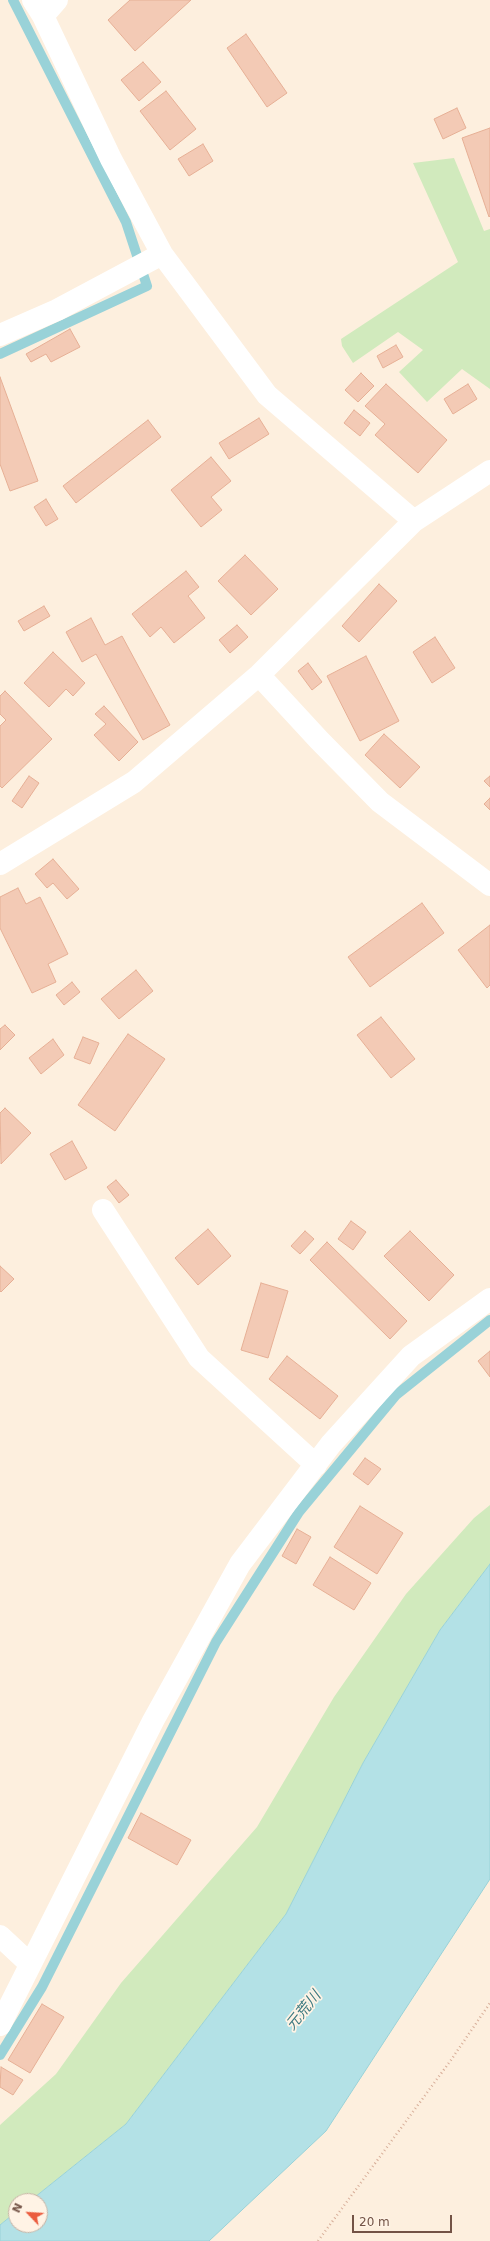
<!DOCTYPE html>
<meta charset="utf-8">
<style>
body{margin:0}
#map{position:relative;width:490px;height:2241px;overflow:hidden;background:#fdefde;font-family:"DejaVu Sans",sans-serif}
canvas{display:block}
.north{position:absolute;left:8px;top:2193px;width:40px;height:40px;box-sizing:border-box;background:#fff3e5;border:1px solid #c7b3a5;border-radius:50%;rotate:295deg;font-size:11px;font-weight:700;line-height:16px;text-align:center;color:#735346}
.north::after{content:'';display:block;margin:auto;width:14px;height:18px;background:#eb5c3e;clip-path:polygon(50% 0,100% 100%,50% 72%,0 100%)}
.scale{position:absolute;left:352px;top:2215px;width:100px;height:18px;box-sizing:border-box;border:2px solid #735346;border-top:0;padding-left:5px;font-size:12px;line-height:14px;white-space:nowrap;color:#735346;-webkit-text-stroke:3px #fff3e5;paint-order:stroke}
</style>
<div id="map">
<canvas width="490" height="2241"></canvas>
<div class="north">N</div>
<div class="scale">20 m</div>
</div>
<script>
const c = document.querySelector('canvas').getContext('2d');
c.lineJoin = 'round';
function paint(path, color) { c.fillStyle = color; c.fill(path, 'evenodd'); }
const poly = rows => new Path2D(rows.map(r => 'M' + r).join(''));
function strokePath(path, color, width, dash) { c.strokeStyle = color; c.lineWidth = width; c.lineCap = dash ? 'butt' : 'round'; c.setLineDash(dash || []); c.stroke(path); }
function drawText(font, color, halo, rows, align = 'center') {
  c.font = font + ' "DejaVu Sans","Noto Sans JP",sans-serif'; c.lineWidth = 3.5; c.setLineDash([]); c.textBaseline = 'middle'; c.strokeStyle = halo; c.fillStyle = color; for (const [text, x, y, turn = 0] of rows) {
    c.save(); c.translate(x, y); c.rotate((+turn || 0) * Math.PI / 180); c.textAlign = isNaN(turn) ? turn : align; if (halo) c.strokeText(text, 0, 0); c.fillText(text, 0, 0); c.restore();
  }
}
paint(poly([
 [454,158,484,231,490,229,490,389,462,369,427,402,399,372,423,350,398,332,353,363,342,346,341,339,458,262,413,163],
 [490,1505,490,1564,440,1630,363,1763,286,1914,126,2124,30,2201,16,2201,16,2212,0,2225,0,2125,56,2074,121,1983,257,1827,334,1697,406,1594,474,1518]
]), '#d1eabd');
const water = poly([
 [490,1564,490,1879,326,2131,209,2241,0,2241,0,2225,16,2212,16,2225,40,2225,40,2201,30,2201,126,2124,286,1914,363,1763,440,1630,490,1564]
]);
paint(water, '#b3e1e6');
strokePath(water, '#99d2d8', 1);
strokePath(poly([
 [0,354,147,286,126,222,13,0],
 [0,2055,42,1987,216,1642,299,1512,396,1395,490,1320]
]), '#99d2d8', 10);
const building = poly([
 [130,0,191,0,135,51,108,20,130,0],
 [246,34,287,93,267,107,227,48,246,34],
 [143,62,161,82,139,101,121,80,143,62],
 [166,91,196,129,170,150,140,111,166,91],
 [457,108,466,128,443,139,434,119,457,108],
 [490,128,490,216,489,217,462,138,490,128],
 [203,144,213,161,189,176,178,159,203,144],
 [70,329,80,347,51,362,46,354,31,362,26,354,70,329],
 [396,345,403,357,383,368,377,356,396,345],
 [361,373,374,386,358,402,345,390,361,373],
 [0,377,38,481,10,491,0,464,0,377],
 [386,384,447,440,418,473,375,435,385,424,365,406,386,384],
 [468,384,477,399,453,414,444,399,468,384],
 [354,410,370,423,360,436,344,423,354,410],
 [259,418,269,434,229,459,219,443,259,418],
 [148,420,161,437,76,503,63,486,148,420],
 [211,457,231,481,211,497,222,510,201,527,171,490,211,457],
 [46,499,58,519,46,526,34,507,46,499],
 [245,555,278,589,251,615,218,581,245,555],
 [186,571,199,587,188,596,205,618,174,643,161,627,150,637,132,614,186,571],
 [379,584,397,601,359,642,342,626,379,584],
 [44,606,50,616,24,631,18,621,44,606],
 [91,618,105,645,122,636,170,725,143,740,96,654,82,662,66,632,91,618],
 [237,625,248,637,230,653,219,640,237,625],
 [435,637,455,668,432,683,413,652,435,637],
 [53,652,85,683,73,696,66,689,49,707,24,683,53,652],
 [366,656,399,721,360,741,327,676,366,656],
 [308,663,322,682,312,690,298,671,308,663],
 [5,691,52,739,2,788,0,786,0,726,6,720,0,714,0,696,5,691],
 [104,706,138,742,119,761,94,735,106,724,95,714,104,706],
 [384,734,420,767,400,788,365,755,384,734],
 [29,776,39,783,22,808,12,801,29,776],
 [490,776,490,787,484,781,490,776],
 [490,798,490,810,484,804,490,798],
 [53,859,79,889,67,899,53,883,47,888,35,874,53,859],
 [18,888,26,904,40,897,68,954,48,964,56,982,32,993,0,928,0,897,18,888],
 [422,903,444,933,370,987,348,957,422,903],
 [490,925,490,985,487,988,458,950,490,925],
 [136,970,153,991,119,1019,101,999,136,970],
 [72,982,80,992,64,1005,56,995,72,982],
 [381,1017,415,1059,391,1078,357,1035,381,1017],
 [5,1025,15,1035,0,1050,0,1029,5,1025],
 [128,1034,165,1059,115,1131,78,1105,128,1034],
 [83,1037,99,1043,90,1064,74,1058,83,1037],
 [53,1039,64,1055,41,1074,29,1058,53,1039],
 [5,1108,31,1133,1,1164,0,1113,5,1108],
 [72,1141,87,1168,65,1180,50,1154,72,1141],
 [116,1180,129,1195,119,1203,107,1187,116,1180],
 [351,1221,366,1232,353,1250,338,1239,351,1221],
 [208,1229,231,1256,198,1285,175,1258,208,1229],
 [305,1231,314,1239,300,1254,291,1246,305,1231],
 [410,1231,454,1275,429,1301,384,1256,410,1231],
 [327,1242,407,1321,390,1339,310,1260,327,1242],
 [0,1266,14,1279,1,1292,0,1291,0,1266],
 [261,1283,288,1291,268,1358,241,1350,261,1283],
 [490,1351,490,1377,478,1361,490,1351],
 [287,1356,338,1396,320,1419,269,1379,287,1356],
 [365,1458,381,1469,368,1485,353,1474,365,1458],
 [360,1506,403,1533,377,1574,334,1547,360,1506],
 [297,1529,311,1537,296,1564,282,1556,297,1529],
 [330,1557,371,1583,354,1610,313,1585,330,1557],
 [141,1813,191,1840,177,1865,128,1838,141,1813],
 [42,2004,64,2017,30,2073,8,2060,42,2004],
 [1,2067,23,2080,13,2095,0,2087,1,2067]
]);
paint(building, '#f3cab5');
strokePath(building, '#e6af95', 1);
strokePath(poly([
 [318,2241,451,2060,490,2003]
]), '#d7ae99', 2.5, [1, 3]);
strokePath(poly([
 [33,0,43,16,111,159,162,254,267,395,414,521],
 [43,16,57,0],
 [0,335,57,310,162,254],
 [259,675,319,740,380,802,490,885],
 [0,864,134,782,259,675,414,521,490,471],
 [103,1210,199,1358,316,1465],
 [0,1936,30,1964],
 [0,2025,153,1721,240,1564,331,1444,411,1356,490,1299]
]), '#fff', 22);
drawText('italic 15px', '#3c7980', '#fff3e5', [
 ["元荒川",304,2011,-51]
]);
</script>
